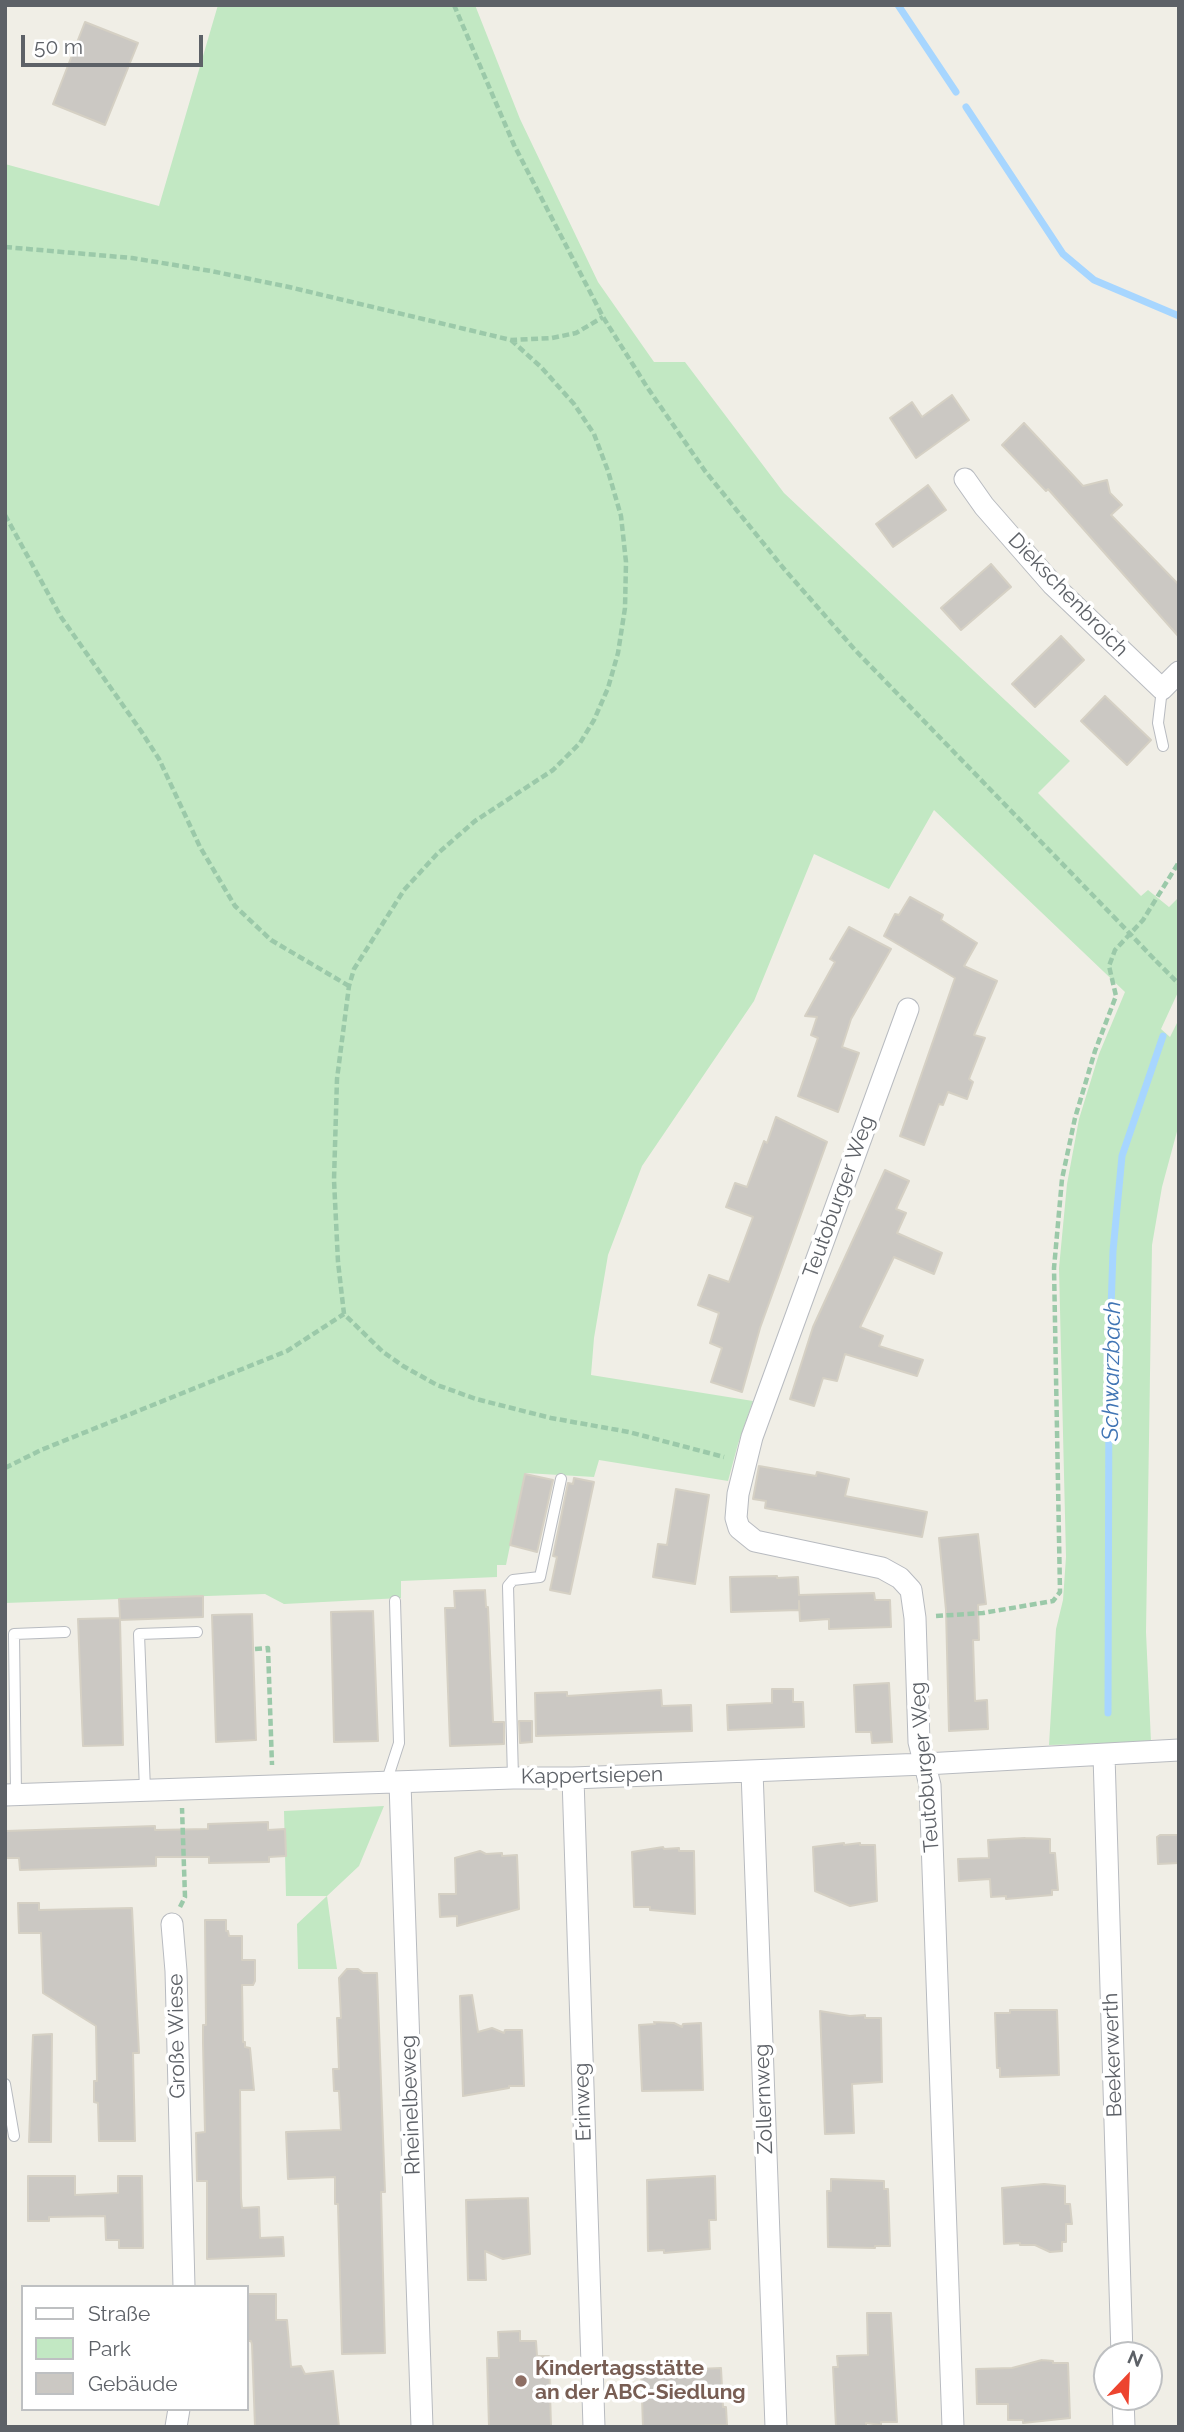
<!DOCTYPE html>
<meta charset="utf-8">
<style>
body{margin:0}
#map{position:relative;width:1184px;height:2432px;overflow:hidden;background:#f0eee6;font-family:Raleway,sans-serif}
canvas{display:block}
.frame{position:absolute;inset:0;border:7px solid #5d6167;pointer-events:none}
.legend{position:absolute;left:21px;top:2285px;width:228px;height:126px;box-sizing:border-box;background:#fff;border:2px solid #bec0c2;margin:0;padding:9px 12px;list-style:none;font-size:21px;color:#5d6167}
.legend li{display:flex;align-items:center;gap:14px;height:35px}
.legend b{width:35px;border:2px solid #bec0c2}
.north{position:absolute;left:1093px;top:2341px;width:70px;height:70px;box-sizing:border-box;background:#fff;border:2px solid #bec0c2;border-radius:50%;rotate:23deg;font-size:19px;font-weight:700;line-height:28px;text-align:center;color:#5d6167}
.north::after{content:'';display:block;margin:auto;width:24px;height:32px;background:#ed442f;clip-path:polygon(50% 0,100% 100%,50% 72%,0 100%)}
.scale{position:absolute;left:21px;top:35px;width:182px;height:32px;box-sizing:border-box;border:4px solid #5d6167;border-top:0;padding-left:9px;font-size:21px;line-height:24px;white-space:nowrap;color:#5d6167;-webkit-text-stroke:5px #fff;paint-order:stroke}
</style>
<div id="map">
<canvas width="1184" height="2432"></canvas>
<div class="frame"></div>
<ul class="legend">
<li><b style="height:9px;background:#fff"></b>Straße</li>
<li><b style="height:19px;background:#c2e8c3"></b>Park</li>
<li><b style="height:19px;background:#cbc8c3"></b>Gebäude</li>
</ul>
<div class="north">N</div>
<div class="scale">50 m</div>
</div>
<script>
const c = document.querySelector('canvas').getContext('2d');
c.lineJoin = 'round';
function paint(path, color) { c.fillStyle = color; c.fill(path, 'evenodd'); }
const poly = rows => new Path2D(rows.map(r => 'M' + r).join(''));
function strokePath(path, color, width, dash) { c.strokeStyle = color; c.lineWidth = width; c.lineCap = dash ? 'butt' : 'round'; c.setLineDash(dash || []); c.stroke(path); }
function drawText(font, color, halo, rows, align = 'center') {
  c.font = font + ' Raleway,sans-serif'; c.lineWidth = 7; c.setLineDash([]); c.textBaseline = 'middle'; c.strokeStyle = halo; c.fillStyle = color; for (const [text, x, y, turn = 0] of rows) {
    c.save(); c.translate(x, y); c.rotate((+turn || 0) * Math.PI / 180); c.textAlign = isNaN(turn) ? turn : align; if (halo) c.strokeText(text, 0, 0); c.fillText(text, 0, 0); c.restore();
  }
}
paint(poly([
 [218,5,475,5,520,119,598,282,654,362,685,362,784,493,1070,761,1038,793,1141,896,1148,890,1169,907,1179,897,1179,990,1161,1029,1170,1037,1179,1019,1179,1124,1162,1187,1152,1245,1146,1632,1151,1742,1049,1745,1056,1629,1063,1600,1066,1557,1059,1268,1067,1184,1079,1119,1099,1054,1125,992,934,810,889,889,814,854,754,1001,642,1166,608,1255,594,1338,591,1375,753,1401,738,1444,728,1481,599,1460,594,1477,525,1473,506,1565,497,1565,497,1577,401,1581,401,1598,284,1604,265,1594,5,1603,5,164,159,206],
 [384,1806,359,1866,327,1896,337,1969,298,1969,297,1924,327,1896,286,1896,284,1811]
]), '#c2e8c3');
strokePath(poly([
 [898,5,956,92],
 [966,107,1063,254,1094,280,1179,316],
 [1108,1713,1109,1366,1113,1251,1122,1156,1163,1036]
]), '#a7d6ff', 7);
const building = poly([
 [85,22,138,43,105,125,53,104,85,22],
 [952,395,969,420,916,458,890,418,912,402,922,417,952,395],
 [1024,423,1083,486,1107,480,1110,493,1122,505,1111,515,1179,585,1179,637,1048,489,1046,491,1002,445,1024,423],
 [928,485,946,510,893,547,876,524,928,485],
 [991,564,1011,587,961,630,941,608,991,564],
 [1061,636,1084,660,1035,707,1012,684,1061,636],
 [1105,696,1151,740,1127,765,1081,721,1105,696],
 [910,897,943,915,941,920,977,943,964,966,997,981,974,1035,985,1038,969,1079,973,1082,967,1099,948,1092,943,1105,939,1104,924,1145,900,1136,955,978,884,936,895,914,899,915,910,897],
 [849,927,891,949,851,1019,842,1047,859,1053,838,1112,798,1096,818,1038,811,1035,817,1017,805,1016,835,962,830,959,849,927],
 [776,1117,827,1142,760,1328,742,1392,711,1382,722,1348,710,1343,719,1313,698,1305,709,1275,729,1282,753,1217,726,1207,735,1183,747,1187,764,1141,767,1143,776,1117],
 [885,1170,909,1181,896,1209,906,1213,897,1233,942,1253,934,1274,894,1257,860,1327,883,1336,879,1346,923,1360,917,1376,845,1354,837,1381,823,1378,814,1406,790,1399,813,1327,885,1170],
 [759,1466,816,1476,817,1472,849,1479,845,1496,927,1512,922,1537,765,1508,766,1501,753,1499,759,1466],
 [525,1474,553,1480,537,1552,510,1545,525,1474],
 [574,1478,594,1482,570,1594,550,1590,557,1557,553,1556,568,1483,573,1484,574,1478],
 [676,1489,709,1495,695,1584,653,1577,658,1544,667,1545,676,1489],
 [978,1534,986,1604,978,1605,979,1640,973,1640,975,1701,987,1700,988,1729,949,1731,946,1610,939,1538,978,1534],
 [777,1576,777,1578,798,1577,799,1595,874,1593,875,1600,890,1600,891,1627,829,1629,829,1619,800,1621,799,1601,799,1610,731,1612,730,1577,777,1576],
 [485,1590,486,1607,488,1607,493,1722,504,1722,504,1744,450,1746,445,1608,455,1608,454,1591,485,1590],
 [203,1596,203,1617,120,1620,123,1745,83,1746,78,1619,120,1618,119,1599,203,1596],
 [373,1611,378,1741,334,1742,331,1612,373,1611],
 [252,1614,256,1740,216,1742,212,1615,252,1614],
 [889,1683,892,1742,872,1743,871,1732,856,1732,854,1685,889,1683],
 [772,1689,793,1689,793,1702,803,1702,804,1727,728,1730,727,1705,772,1703,772,1689],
 [661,1690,662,1706,691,1705,692,1731,536,1736,535,1693,567,1692,567,1696,661,1690],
 [519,1721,532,1721,532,1742,520,1743,519,1721],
 [268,1822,268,1830,285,1829,286,1856,269,1857,269,1862,209,1863,209,1857,156,1857,156,1866,20,1870,19,1858,5,1858,6,1831,155,1826,155,1830,208,1829,208,1824,268,1822],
 [1160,1835,1179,1835,1179,1863,1158,1864,1157,1837,1160,1835],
 [1025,1838,1050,1839,1050,1853,1055,1853,1058,1890,1052,1890,1052,1895,1006,1899,1006,1896,991,1897,990,1879,959,1881,958,1859,989,1858,988,1840,1025,1838],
 [844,1843,844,1845,860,1843,860,1845,875,1845,877,1901,850,1906,815,1891,813,1847,844,1843],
 [663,1847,664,1849,679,1848,679,1851,694,1851,695,1914,650,1910,650,1907,634,1907,632,1852,663,1847],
 [480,1851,486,1854,502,1853,502,1856,517,1855,519,1909,457,1926,457,1916,440,1917,439,1894,456,1894,455,1858,480,1851],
 [18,1903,39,1903,39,1910,132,1908,139,2053,133,2053,135,2141,99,2141,98,2103,94,2102,94,2081,97,2081,96,2026,43,1993,41,1933,19,1933,18,1903],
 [205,1920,226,1920,226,1931,228,1931,229,1936,242,1936,242,1960,255,1960,255,1981,253,1985,242,1985,243,2042,245,2042,245,2047,250,2048,254,2090,240,2090,241,2198,242,2208,259,2207,260,2238,283,2237,284,2256,207,2259,207,2181,197,2181,196,2133,205,2132,203,2043,203,2025,206,2025,205,1920],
 [347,1969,358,1969,363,1973,377,1973,385,2192,381,2192,385,2353,342,2354,338,2204,335,2204,335,2177,288,2179,286,2132,341,2130,339,2091,334,2091,333,2069,339,2069,337,2018,341,2018,339,1978,347,1969],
 [472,1995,478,2032,492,2028,504,2033,505,2030,522,2030,524,2086,509,2086,509,2088,463,2096,460,1996,472,1995],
 [1010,2010,1057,2010,1059,2075,1000,2077,1000,2068,997,2068,995,2013,1010,2013,1010,2010],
 [820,2011,850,2016,865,2015,865,2018,881,2018,882,2082,852,2084,854,2133,825,2134,820,2011],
 [654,2022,674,2023,682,2027,683,2024,701,2023,703,2090,642,2091,639,2025,655,2024,654,2022],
 [52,2034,51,2142,29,2142,33,2035,52,2034],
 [28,2176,75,2176,75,2195,118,2193,118,2176,142,2176,143,2248,119,2248,119,2240,106,2240,105,2216,49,2217,49,2221,28,2221,28,2176],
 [715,2176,716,2220,709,2220,710,2249,664,2253,664,2250,648,2251,647,2180,715,2176],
 [831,2179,884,2181,884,2189,888,2189,890,2246,875,2246,875,2248,828,2247,827,2191,831,2191,831,2179],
 [1044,2184,1065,2186,1065,2204,1070,2204,1072,2224,1066,2224,1066,2242,1062,2242,1062,2251,1050,2252,1035,2245,1020,2245,1020,2243,1004,2244,1002,2188,1044,2184],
 [528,2198,530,2254,503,2259,485,2251,486,2280,468,2280,466,2200,528,2198],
 [247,2294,276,2294,276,2320,287,2320,291,2367,301,2366,305,2374,333,2371,339,2427,255,2427,252,2344,251,2341,247,2341,247,2294],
 [867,2313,891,2313,897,2422,881,2422,881,2425,866,2423,866,2427,836,2427,833,2367,838,2367,837,2356,868,2355,867,2313],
 [520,2331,520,2341,536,2341,537,2356,549,2356,551,2427,489,2427,487,2358,499,2358,498,2332,520,2331],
 [1042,2360,1053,2361,1053,2363,1068,2363,1070,2418,1023,2423,1023,2420,1008,2420,1008,2404,977,2404,976,2369,1012,2368,1042,2360],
 [699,2366,699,2369,721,2368,723,2407,726,2407,727,2425,643,2427,641,2370,699,2366]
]);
paint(building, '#cbc8c3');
strokePath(building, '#d5d0c4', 2);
const lane = poly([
 [1162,689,1158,723,1163,746],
 [513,1778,508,1586,513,1580,540,1577,561,1479],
 [386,1783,399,1743,395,1601],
 [145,1790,139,1634,197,1632],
 [16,1794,14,1634,65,1632],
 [5,2084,14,2136]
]);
const street = poly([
 [965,479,984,506,1053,585,1162,689,1179,672],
 [908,1009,752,1437,738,1494,736,1518,739,1528,755,1541,882,1568,900,1578,911,1590,915,1618,919,1742,930,1785,953,2427],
 [1104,1755,1122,2355],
 [752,1771,776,2427],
 [573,1778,594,2427],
 [400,1783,422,2427],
 [5,1795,513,1778,573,1778,925,1764,1179,1750],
 [172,1924,176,1971,184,2287],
 [1123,2397,1124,2427],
 [176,2427,179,2409]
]);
strokePath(lane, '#b8bbc0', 12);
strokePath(street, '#b8bbc0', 23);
strokePath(poly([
 [454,5,514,145,603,317,647,387,705,471,785,570,856,651,1113,916],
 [5,247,132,258,211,271,289,287,511,340,552,338,576,333,603,317],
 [511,340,541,367,574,404,594,434,608,471,621,516,626,562,625,608,618,653,608,688,594,720,580,743,553,770,475,821,437,854,404,890,354,969,349,986,337,1079,334,1180,338,1262,344,1314,383,1352,403,1366,437,1385,476,1399,551,1418,629,1432,724,1457],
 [5,515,61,617,141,731,159,759,200,847,235,906,271,940,349,986],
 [1156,961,1179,984],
 [5,1468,41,1450,287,1351,344,1314],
 [936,1616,983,1613,1053,1601,1060,1592,1054,1268,1062,1179,1075,1118,1095,1051,1116,996,1109,966,1115,950,1143,920,1179,862],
 [255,1649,268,1648,272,1765],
 [180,1907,185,1897,182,1808]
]), '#9bc9a9', 4.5, [7, 3.5]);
strokePath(lane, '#fff', 10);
strokePath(street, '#fff', 21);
strokePath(poly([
 [1113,916,1156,961]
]), '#9bc9a9', 4.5, [7, 3.5]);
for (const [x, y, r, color] of [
 [521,2381,7,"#8d6e63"]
]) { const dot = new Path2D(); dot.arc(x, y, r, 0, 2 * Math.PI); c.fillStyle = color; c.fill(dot); strokePath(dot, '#fff', 2.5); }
drawText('21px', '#5d6167', '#fff', [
 ["Diekschenbroich",1068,595,46],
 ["Teutoburger Weg",839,1197,-70],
 ["Teutoburger Weg",925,1767,-95],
 ["Kappertsiepen",592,1776,-1],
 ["Große Wiese",177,2036,-91],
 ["Beekerwerth",1113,2055,-92],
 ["Zollernweg",764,2099,-92],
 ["Erinweg",583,2102,-92],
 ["Rheinelbeweg",411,2105,-92]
]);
drawText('bold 21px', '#785e54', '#fff', [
 ["Kindertagsstätte",535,2369],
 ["an der ABC-Siedlung",535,2393]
], 'left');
drawText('italic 23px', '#4175b4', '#fff', [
 ["Schwarzbach",1112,1371,-89]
]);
</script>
